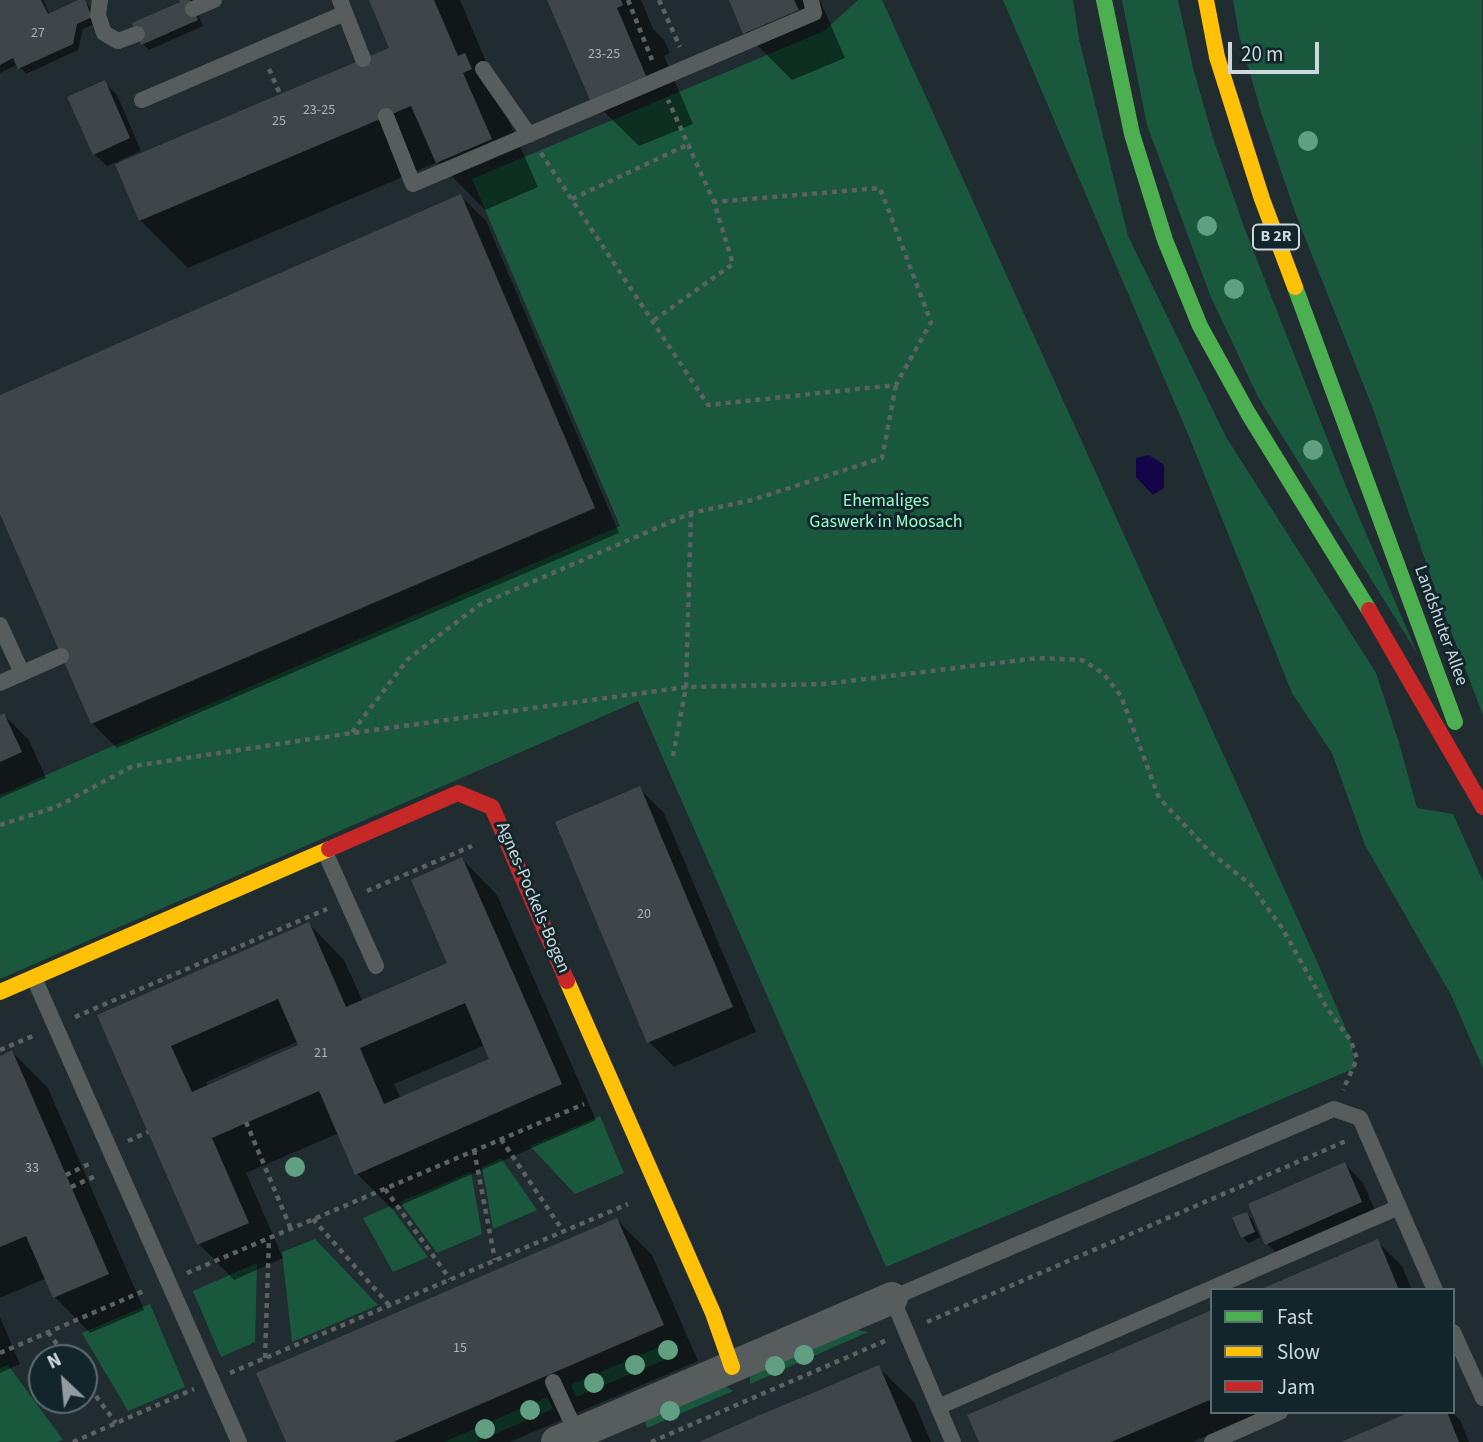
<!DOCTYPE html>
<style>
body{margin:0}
#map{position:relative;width:1483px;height:1442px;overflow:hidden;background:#212c30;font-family:"Source Sans 3",sans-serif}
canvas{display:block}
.legend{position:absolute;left:1210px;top:1288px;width:245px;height:126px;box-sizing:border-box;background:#11252b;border:2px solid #5c6d72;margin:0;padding:9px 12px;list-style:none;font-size:21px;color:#ccd8dc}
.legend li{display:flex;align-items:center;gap:14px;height:35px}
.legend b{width:35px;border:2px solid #5c6d72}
.north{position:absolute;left:28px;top:1344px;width:70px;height:70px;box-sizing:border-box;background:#11252b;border:2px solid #5c6d72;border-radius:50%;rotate:334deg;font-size:19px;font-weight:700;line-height:28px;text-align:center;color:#ccd8dc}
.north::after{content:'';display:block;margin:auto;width:24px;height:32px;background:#909ca0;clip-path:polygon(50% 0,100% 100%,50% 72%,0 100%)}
.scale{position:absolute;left:1228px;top:42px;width:91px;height:32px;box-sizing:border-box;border:4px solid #ccd8dc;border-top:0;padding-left:9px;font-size:21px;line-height:24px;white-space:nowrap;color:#ccd8dc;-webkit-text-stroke:5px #11252b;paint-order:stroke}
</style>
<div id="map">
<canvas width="1483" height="1442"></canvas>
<ul class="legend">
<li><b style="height:9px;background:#4caf50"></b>Fast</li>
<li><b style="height:9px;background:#ffc107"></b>Slow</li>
<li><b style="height:9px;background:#c62828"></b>Jam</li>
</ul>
<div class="north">N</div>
<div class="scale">20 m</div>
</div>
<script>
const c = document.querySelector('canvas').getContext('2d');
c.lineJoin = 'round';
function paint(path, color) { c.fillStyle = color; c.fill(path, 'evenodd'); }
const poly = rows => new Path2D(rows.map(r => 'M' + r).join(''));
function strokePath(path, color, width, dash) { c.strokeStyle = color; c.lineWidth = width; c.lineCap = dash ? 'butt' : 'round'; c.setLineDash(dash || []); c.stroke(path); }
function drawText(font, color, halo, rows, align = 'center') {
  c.font = font + ' "Source Sans 3",sans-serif'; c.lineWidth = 6; c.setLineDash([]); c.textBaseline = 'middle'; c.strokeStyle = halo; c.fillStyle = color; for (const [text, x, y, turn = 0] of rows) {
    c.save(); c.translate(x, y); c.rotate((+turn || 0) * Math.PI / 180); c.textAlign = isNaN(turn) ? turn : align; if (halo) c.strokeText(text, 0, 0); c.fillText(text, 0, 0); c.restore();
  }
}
paint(poly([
 [858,0,882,0,1319,966,1351,1041,1355,1068,886,1267,638,701,0,979,0,795,620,526,472,179,824,31],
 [1003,0,1073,0,1079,39,1128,236,1226,437,1376,673,1399,743,1417,808,1453,814,1483,881,1483,1068,1451,995,1365,845,1332,753,1292,693,1190,439],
 [1122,0,1178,0,1193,68,1213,138,1244,227,1345,484,1417,653,1258,397,1210,295,1147,125],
 [1233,0,1482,0,1483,715,1439,600,1373,409,1295,212,1261,112,1239,35],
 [600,1116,624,1173,575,1194,530,1146],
 [501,1158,537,1210,493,1229,482,1167],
 [471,1172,482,1234,437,1253,400,1202],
 [390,1206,428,1257,393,1272,363,1218],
 [315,1239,378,1305,292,1342,282,1252],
 [257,1263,255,1342,221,1357,193,1291],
 [150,1304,185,1387,128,1411,82,1333],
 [853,1329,868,1332,750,1384,750,1374],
 [668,1343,674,1356,576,1397,571,1385],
 [8,1365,63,1440,57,1442,0,1442,0,1368],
 [723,1385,733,1391,647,1428,645,1422,647,1416],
 [547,1397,553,1409,476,1442,444,1442]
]), '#1a583e');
paint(poly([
 [1149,455,1164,465,1164,488,1153,495,1136,477,1136,458]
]), '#140448');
paint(poly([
 [0,0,43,0,50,15,83,0,89,6,97,23,83,29,78,50,26,74,18,64,0,73],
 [181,0,204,0,193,4,203,26,149,50,143,44,135,24,182,3],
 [370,0,460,0,497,88,518,117,509,121,538,187,485,210,438,162,188,268,140,220,116,162,107,166,94,154,104,82,117,95,141,151,118,161,120,164,392,49],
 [549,0,641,0,653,29,664,40,670,53,664,56,693,124,639,146,591,99],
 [731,0,820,0,845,58,792,80,745,33],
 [461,196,486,221,619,533,117,748,92,723,0,510,0,396],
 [4,715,29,740,46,778,0,798,0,717],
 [639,788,664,813,756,1032,674,1067,649,1042,557,823],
 [462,859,497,895,596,1120,392,1209,357,1174,339,1133,246,1173,283,1258,234,1280,199,1244,99,1016,309,924,344,960,363,1002,449,964],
 [299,1041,301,1046,208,1087,206,1082],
 [485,1045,491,1060,401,1099,394,1084],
 [12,1052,48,1088,144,1310,90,1333,55,1297,47,1278,0,1298,0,1058],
 [1345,1164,1363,1183,1380,1221,1286,1262,1267,1244],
 [1246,1214,1252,1219,1260,1237,1249,1243,1243,1237],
 [617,1220,652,1255,698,1361,510,1442,288,1442],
 [1377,1241,1402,1266,1412,1290,1264,1290],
 [1212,1312,1212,1412,1262,1412,1193,1442,980,1442],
 [0,1317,20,1364,0,1373],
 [878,1367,914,1402,931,1442,703,1442],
 [1415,1412,1452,1412,1460,1420,1469,1442,1345,1442]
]), '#0007');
paint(poly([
 [0,0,41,0,48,14,78,0,85,0,92,17,77,24,73,44,18,69,13,58,0,65],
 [179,0,190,0,198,20,141,45,132,23,180,2],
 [369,0,434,0,458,56,465,53,472,69,463,73,492,139,436,163,411,106,139,221,115,164,389,48],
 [547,0,621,0,623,5,617,8,646,76,590,100],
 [729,0,794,0,799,10,743,34],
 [105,80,130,138,93,155,67,97],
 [461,194,595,508,91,724,0,514,0,395],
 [4,713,22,752,0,762,0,715],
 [640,786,733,1007,647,1043,555,822],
 [462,857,562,1084,355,1175,319,1091,212,1138,249,1223,197,1245,97,1015,309,922,346,1007,447,963,411,880],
 [278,999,298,1045,192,1092,171,1046],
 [465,1003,489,1059,384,1104,360,1048],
 [12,1050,109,1274,53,1298,26,1236,0,1247,0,1056],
 [1345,1162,1362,1202,1265,1245,1248,1204],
 [1247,1212,1255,1232,1241,1238,1232,1217],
 [617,1218,664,1325,393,1442,286,1442,256,1373],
 [1378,1239,1399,1290,1259,1290],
 [1212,1310,1212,1399,1111,1442,979,1442,967,1415],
 [879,1365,912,1442,699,1442,753,1418],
 [1410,1412,1447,1412,1459,1442,1341,1442]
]), '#3f464a');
strokePath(poly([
 [628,0,652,60],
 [659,0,680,47],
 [269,69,280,94],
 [541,153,708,405,896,385,931,322,880,188,714,202],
 [572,199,687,145],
 [654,320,733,264,714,202,668,100],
 [352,732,408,659,479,605,691,513,752,500,882,458,896,385],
 [673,756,686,687,691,513],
 [0,825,56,807,133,766,352,733,686,687,824,684,1038,658,1082,660,1103,673,1121,696,1159,798,1210,852,1251,885,1282,928,1327,1008,1351,1041,1357,1059,1343,1090],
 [367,891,472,846],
 [75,1017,327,909],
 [0,1050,35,1035],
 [246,1122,291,1229],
 [501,1139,563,1231],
 [128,1141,148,1132],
 [474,1150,495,1260],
 [66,1175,91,1163],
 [71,1187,98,1175],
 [385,1189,450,1279],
 [313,1219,389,1305],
 [187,1273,584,1104],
 [927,1322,1346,1141],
 [48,1332,67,1358],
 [0,1353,146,1290],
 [265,1358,269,1238],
 [230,1373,628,1204],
 [84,1380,116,1423],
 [73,1442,194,1389],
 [651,1442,887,1340]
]), '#5c6161', 4.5, [5, 5]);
strokePath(poly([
 [100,0,98,15,104,33,118,41,137,34],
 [340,0,363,59],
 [193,9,214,0],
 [483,69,529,135],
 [142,100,345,13],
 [386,116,413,184,814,13,811,0],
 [0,625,22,673],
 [0,683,61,656],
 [325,852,376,966],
 [34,978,239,1442],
 [1453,1332,1483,1398],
 [553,1382,577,1434],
 [938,1407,1399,1207],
 [953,1442,892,1298,1334,1109,1360,1118,1435,1290],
 [1212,1442,1280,1412]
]), '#575c5c', 16);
strokePath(poly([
 [557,1442,892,1298]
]), '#575c5c', 32);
strokePath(poly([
 [1104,0,1132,134,1165,240,1200,326,1248,413,1369,610],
 [1295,287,1455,722]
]), '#4caf50', 16);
strokePath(poly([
 [1206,0,1217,57,1262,199,1295,287],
 [567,981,713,1313,732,1367],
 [0,992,329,849]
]), '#ffc107', 16);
strokePath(poly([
 [1369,610,1483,807],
 [329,849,458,793,492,807,567,981]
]), '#c62828', 16);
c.fillStyle = '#619f82';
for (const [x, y] of [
 [1308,141],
 [1207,226],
 [1234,289],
 [1313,450],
 [295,1167],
 [668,1350],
 [804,1355],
 [635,1365],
 [775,1366],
 [594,1383],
 [530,1410],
 [670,1411],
 [485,1429]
]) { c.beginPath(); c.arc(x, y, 10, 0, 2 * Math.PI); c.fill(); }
drawText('14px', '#a9b4b8', null, [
 ["27",38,34],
 ["23-25",604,55],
 ["23-25",319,111],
 ["25",279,122],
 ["20",644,915],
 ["21",321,1054],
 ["33",32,1169],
 ["15",460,1349]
]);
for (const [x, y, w] of [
 [1276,237,46]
]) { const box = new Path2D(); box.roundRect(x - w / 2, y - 12.5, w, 25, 5); c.fillStyle = '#11252b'; c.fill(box); strokePath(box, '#ccd8dc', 2); }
drawText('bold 16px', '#ccd8dc', null, [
 ["B 2R",1276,237]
]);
drawText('18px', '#96fdc6', '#11252b', [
 ["Ehemaliges",886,502],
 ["Gaswerk in Moosach",886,523]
]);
drawText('18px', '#ccd8dc', '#11252b', [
 ["Landshuter Allee",1440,626,70],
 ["Agnes-Pockels-Bogen",532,898,67]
]);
</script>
